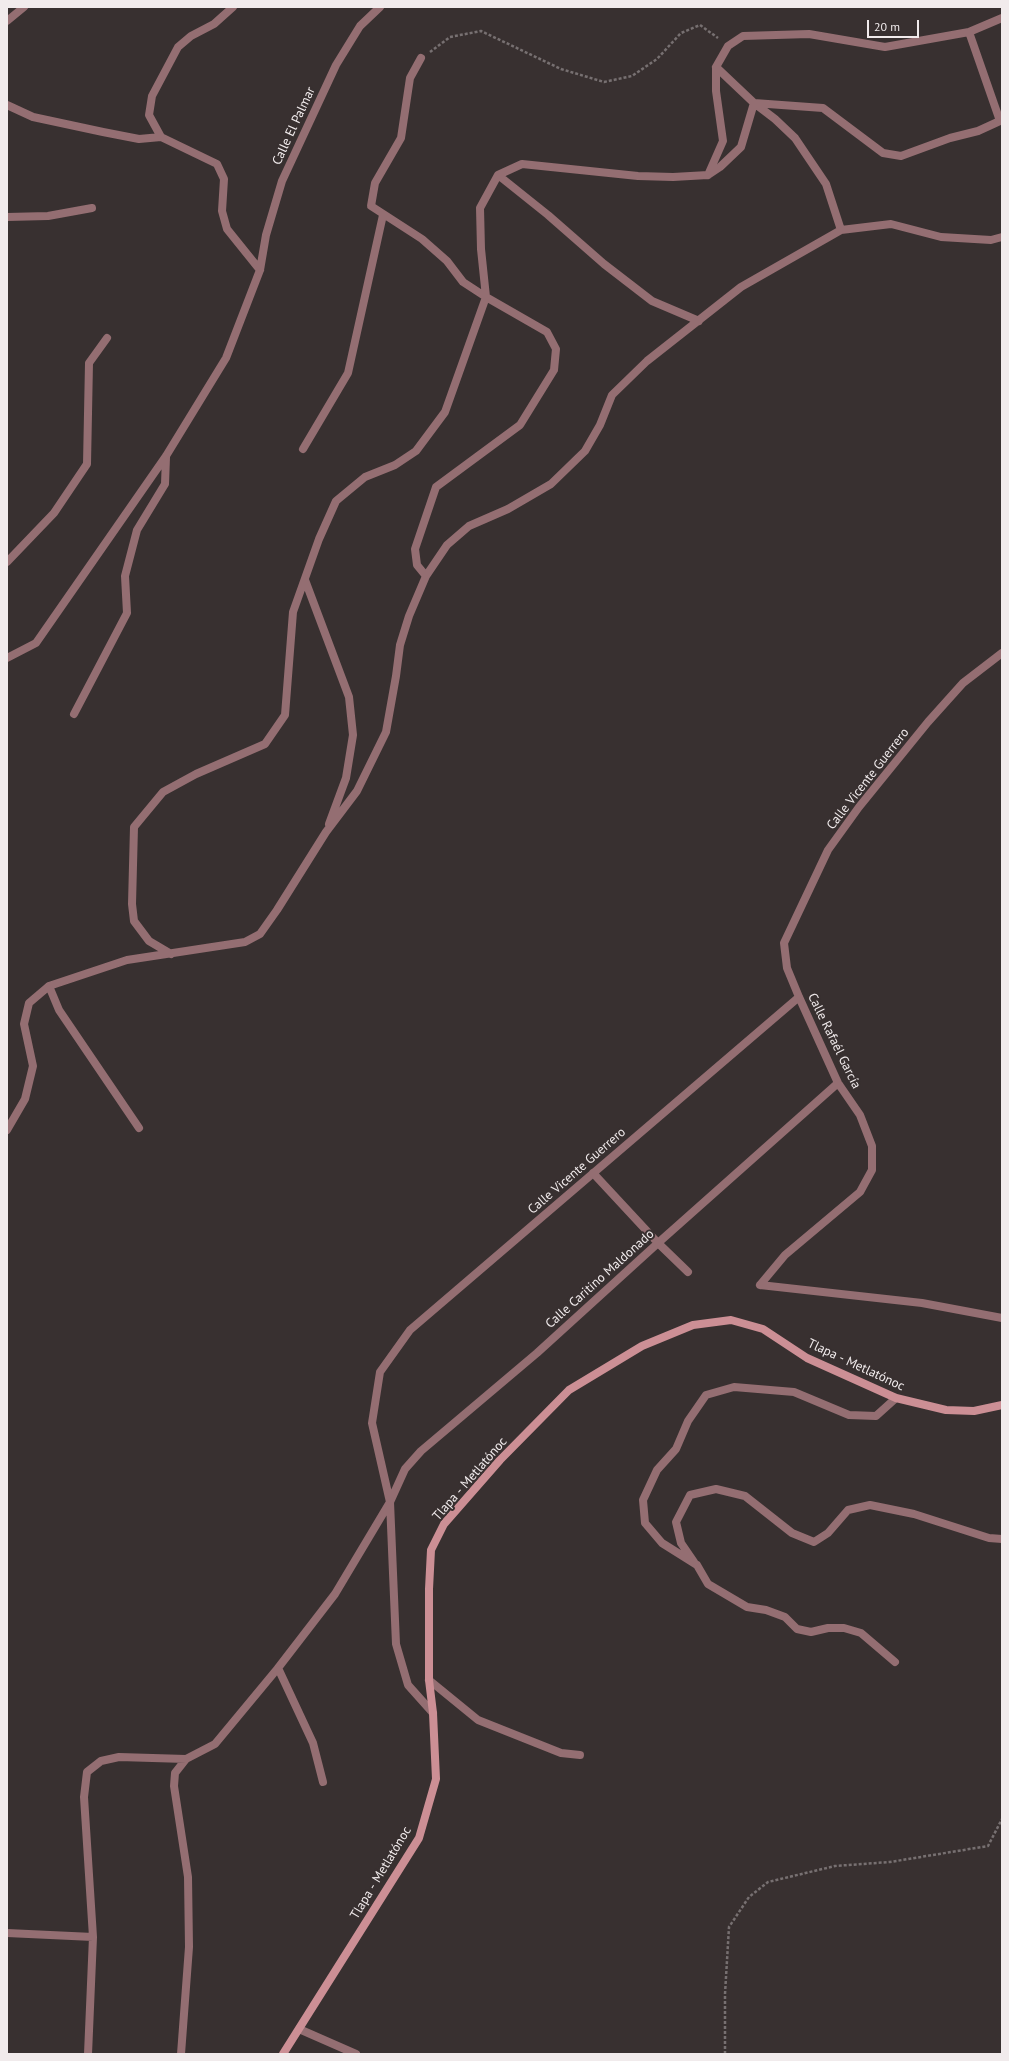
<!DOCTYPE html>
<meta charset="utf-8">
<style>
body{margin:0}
#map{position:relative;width:1009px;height:2061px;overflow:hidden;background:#383030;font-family:"PT Sans",sans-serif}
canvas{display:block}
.frame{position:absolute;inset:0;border:8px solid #f1ebec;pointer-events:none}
.scale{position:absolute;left:867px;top:20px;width:52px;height:18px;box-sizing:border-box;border:2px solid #f1ebec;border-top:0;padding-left:5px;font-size:12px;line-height:14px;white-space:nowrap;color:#f1ebec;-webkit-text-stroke:3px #383030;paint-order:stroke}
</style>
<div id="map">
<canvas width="1009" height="2061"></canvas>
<div class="frame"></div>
<div class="scale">20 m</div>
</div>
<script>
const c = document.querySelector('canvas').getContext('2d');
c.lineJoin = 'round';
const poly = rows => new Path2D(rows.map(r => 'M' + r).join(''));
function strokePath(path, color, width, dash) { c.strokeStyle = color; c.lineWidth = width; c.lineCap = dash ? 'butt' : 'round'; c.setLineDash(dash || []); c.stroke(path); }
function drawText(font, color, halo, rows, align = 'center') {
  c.font = font + ' "PT Sans",sans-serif'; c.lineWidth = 4; c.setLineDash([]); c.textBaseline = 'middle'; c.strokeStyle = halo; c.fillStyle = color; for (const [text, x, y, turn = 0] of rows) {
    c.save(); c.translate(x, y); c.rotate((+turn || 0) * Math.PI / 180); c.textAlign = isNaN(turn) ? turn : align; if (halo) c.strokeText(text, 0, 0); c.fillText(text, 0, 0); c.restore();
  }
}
strokePath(poly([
 [430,52,450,37,481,31,561,69,604,82,632,76,657,59,681,33,700,25,718,38],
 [725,2054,725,1994,729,1927,749,1897,768,1882,835,1866,890,1862,988,1846,1002,1819]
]), '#777071', 2.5, [3, 2]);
strokePath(poly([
 [233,7,214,24,191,36,178,47,152,96,149,115,161,137,217,164,224,179,222,211,227,229,260,270],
 [7,21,24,7],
 [969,32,1000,121],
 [421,58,410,78,401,138,375,183,371,206,422,239,447,261,463,282,486,297,547,332,556,349,554,370,520,425,436,487,415,549,417,565,426,576],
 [716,67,754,103,775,119,795,138,826,184,841,230],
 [7,105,33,117,103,132,139,139,161,137],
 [498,175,548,215,604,264,652,301,699,321],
 [708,175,723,141,716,91,716,67,728,46,743,36,809,34,885,47,969,32,1002,18],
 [7,217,48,216,92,208],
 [303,449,348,373,383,215],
 [7,562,54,513,87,464,89,363,107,338],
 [305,580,349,697,353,735,346,778,329,824],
 [7,658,36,643,166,456,226,358,260,270,266,235,282,181,336,65,360,26,380,7],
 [74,714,127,613,125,576,137,530,165,484,166,457],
 [171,954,149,941,134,921,132,904,134,827,163,792,196,774,265,744,285,715,293,612,319,539,336,501,365,477,395,465,416,451,445,412,486,297,481,249,480,208,498,175,522,164,638,176,673,177,708,175,720,167,741,147,754,103,823,108,883,153,901,156,950,138,978,131,1002,120],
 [49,986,59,1010,139,1128],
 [7,1130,25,1099,33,1066,24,1024,29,1003,49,986,127,960,245,942,260,934,277,910,326,832,357,791,386,732,396,676,400,645,409,616,426,576,447,545,469,526,508,509,551,484,585,451,600,425,612,395,647,361,741,287,841,230,891,224,941,237,991,240,1002,237],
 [593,1173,658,1243,688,1272],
 [760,1285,785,1255,860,1192,872,1170,872,1146,860,1115,838,1083,799,997,787,968,784,943,828,850,859,807,928,722,963,683,1002,653],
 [760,1285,922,1303,1002,1318],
 [694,1562,681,1543,676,1522,690,1495,716,1489,745,1496,792,1533,814,1542,828,1533,848,1510,870,1505,914,1514,989,1538,1002,1539],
 [895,1662,861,1633,844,1628,828,1628,811,1632,797,1629,785,1617,766,1610,747,1607,708,1584,697,1565,662,1543,645,1523,643,1500,657,1470,676,1449,688,1421,706,1395,734,1387,794,1392,849,1415,876,1416,896,1398],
 [278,1668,313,1743,323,1782],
 [429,1680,478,1720,561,1753,580,1755],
 [433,1713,408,1685,396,1644,390,1502,372,1423,380,1372,410,1330,799,997],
 [7,1933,93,1937],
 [299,2029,356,2054],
 [88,2054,93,1937,84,1797,87,1772,101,1761,119,1757,186,1759],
 [181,2054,189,1947,188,1877,174,1786,175,1773,186,1759,215,1744,278,1668,335,1594,390,1502,405,1469,421,1451,537,1353,658,1243,838,1083]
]), '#946e72', 8);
strokePath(poly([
 [283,2054,419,1838,436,1779,433,1713,429,1680,429,1589,431,1550,444,1524,500,1460,569,1390,642,1346,693,1325,731,1320,763,1329,807,1358,896,1398,946,1410,974,1411,1002,1405]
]), '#cc8f95', 8);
drawText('13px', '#f1ebec', '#383030', [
 ["Calle El Palmar",294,126,-65],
 ["Calle Vicente Guerrero",868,779,-52],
 ["Calle Rafaél García",834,1041,64],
 ["Calle Vicente Guerrero",577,1171,-41],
 ["Calle Caritino Maldonado",600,1279,-42],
 ["Tlapa - Metlatónoc",856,1365,25],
 ["Tlapa - Metlatónoc",470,1479,-49],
 ["Tlapa - Metlatónoc",381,1873,-59]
]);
</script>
